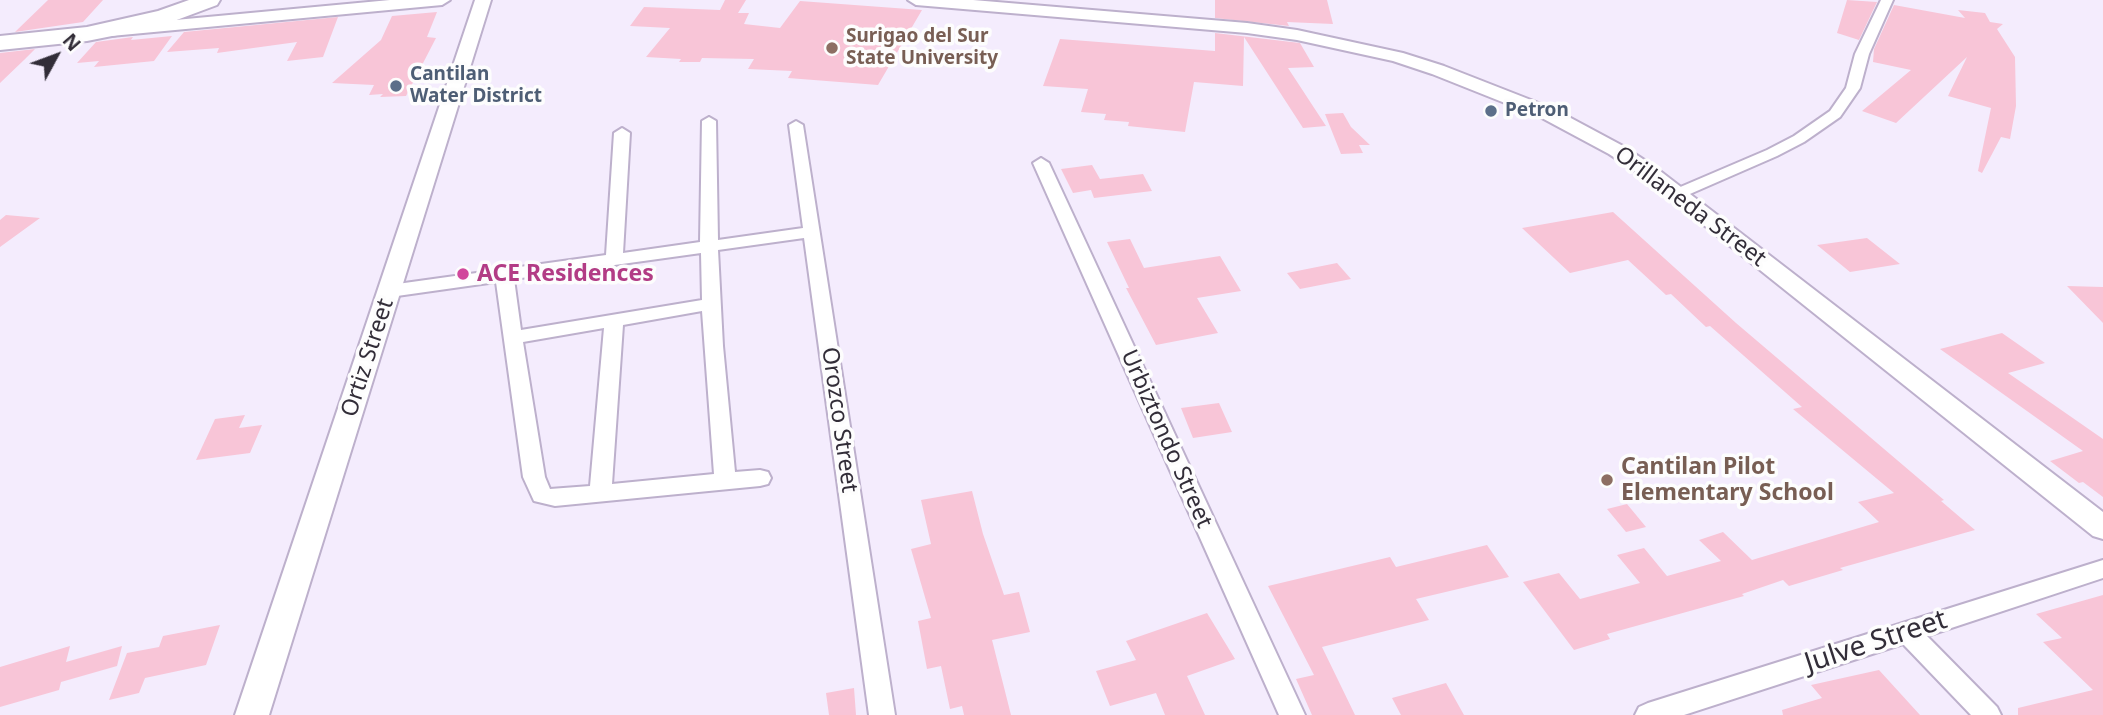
<!DOCTYPE html>
<style>
body{margin:0}
#map{position:relative;width:2103px;height:715px;overflow:hidden;background:#f4ecfd;font-family:"Noto Sans",sans-serif}
canvas{display:block}
.north{position:absolute;left:21px;top:21px;width:70px;height:70px;-webkit-text-stroke:5px #fdfdfd;paint-order:stroke;rotate:49deg;font-size:19px;font-weight:700;line-height:28px;text-align:center;color:#322d38}
.north::after{content:'';display:block;margin:auto;width:24px;height:32px;background:#322d38;clip-path:polygon(50% 0,100% 100%,50% 72%,0 100%)}
</style>
<div id="map">
<canvas width="2103" height="715"></canvas>
<div class="north">N</div>
</div>
<script>
const c = document.querySelector('canvas').getContext('2d');
c.lineJoin = 'round';
function paint(path, color) { c.fillStyle = color; c.fill(path, 'evenodd'); }
const poly = rows => new Path2D(rows.map(r => 'M' + r).join(''));
function strokePath(path, color, width, dash) { c.strokeStyle = color; c.lineWidth = width; c.lineCap = dash ? 'butt' : 'round'; c.setLineDash(dash || []); c.stroke(path); }
function drawText(font, color, halo, rows, align = 'center') {
  c.font = font + ' "Noto Sans",sans-serif'; c.lineWidth = 7; c.setLineDash([]); c.textBaseline = 'middle'; c.strokeStyle = halo; c.fillStyle = color; for (const [text, x, y, turn = 0] of rows) {
    c.save(); c.translate(x, y); c.rotate((+turn || 0) * Math.PI / 180); c.textAlign = isNaN(turn) ? turn : align; if (halo) c.strokeText(text, 0, 0); c.fillText(text, 0, 0); c.restore();
  }
}
paint(poly([
 [48,0,103,0,83,22,15,32],
 [725,0,746,0,738,13,749,13,744,24,780,28,800,1,922,10,878,85,788,78,792,71,748,69,754,59,702,58,700,62,679,62,681,59,646,57,670,28,630,26,644,7,720,10],
 [1215,0,1327,0,1333,24,1287,22,1289,26,1215,18],
 [1847,0,1877,2,1859,40,1837,33],
 [1894,5,1965,18,1958,10,1985,13,1990,22,2003,24,1997,29,2015,57,2016,106,2010,139,2001,137,1982,173,1978,171,1991,108,1948,96,1967,57,1896,123,1862,111,1911,70,1873,62,1874,49],
 [437,12,427,37,436,38,406,96,380,97,383,94,369,95,374,85,332,83,381,40,392,16],
 [338,17,323,57,287,61,297,42,217,53,219,48,167,52,184,32],
 [1215,33,1300,43,1314,67,1288,68,1326,126,1303,128,1244,37,1243,86,1194,82,1185,132,1128,126,1129,122,1104,120,1106,114,1081,112,1088,89,1043,86,1060,39,1215,51],
 [172,36,154,61,94,67,99,61,77,63,96,42,133,37,131,40],
 [35,49,24,60,0,83,0,53],
 [1343,113,1351,127,1370,145,1359,145,1363,153,1341,154,1325,114],
 [1092,165,1100,179,1143,174,1152,191,1094,198,1091,190,1073,193,1061,169],
 [1613,212,1736,323,1944,500,1941,501,1975,530,1840,568,1843,570,1789,586,1783,580,1742,594,1744,596,1607,634,1610,639,1574,650,1523,582,1559,573,1580,599,1640,583,1617,555,1644,548,1667,576,1721,561,1699,540,1723,532,1752,560,1879,522,1858,502,1894,493,1793,409,1802,407,1710,326,1706,327,1671,294,1666,295,1628,260,1570,273,1522,228],
 [6,215,40,218,0,247,0,220],
 [1867,238,1900,264,1850,272,1817,245],
 [1130,239,1144,268,1220,256,1241,291,1197,298,1218,333,1156,345,1126,288,1129,288,1107,242],
 [1337,263,1351,279,1300,289,1287,273],
 [2067,286,2103,287,2103,323],
 [2002,333,2045,363,2008,373,2103,439,2103,497,2083,482,2079,483,2050,461,2083,451,1940,349],
 [1219,403,1232,432,1193,438,1181,408],
 [245,415,239,428,262,425,250,453,196,460,215,419],
 [972,491,983,534,1004,595,1019,592,1030,632,992,640,1011,715,964,715,962,706,950,709,941,666,927,669,918,621,931,618,911,549,931,544,921,500],
 [1627,504,1646,527,1626,532,1607,509],
 [1487,545,1509,577,1416,599,1429,620,1322,647,1355,715,1312,715,1296,679,1314,675,1268,586,1390,557,1396,567],
 [2103,595,2103,715,2018,715,2018,708,2093,690,2043,642,2062,638,2036,614],
 [1207,613,1235,659,1187,676,1205,715,1165,715,1156,693,1110,706,1096,671,1136,660,1126,641],
 [220,625,206,665,145,678,139,693,109,700,127,653,159,647,163,636],
 [70,646,66,662,122,646,117,666,61,682,59,690,0,707,0,667],
 [1879,670,1920,715,1783,715,1782,710,1822,698,1811,685],
 [1446,683,1464,715,1401,715,1392,698],
 [854,688,856,715,829,715,826,693]
]), '#f8c5d7');
const minor = poly([
 [1881,0,1893,0,1869,54,1860,88,1840,117,1804,142,1777,156,1683,197,1671,197,1669,194,1671,191,1767,150,1794,136,1830,111,1846,88,1855,54,1881,0],
 [709,117,716,121,718,240,803,228,789,125,796,121,803,125,895,715,869,715,804,238,718,250,723,346,735,472,760,470,768,472,771,478,768,484,760,486,555,506,534,501,523,477,496,282,390,297,381,291,390,285,606,255,614,133,622,128,630,133,623,253,700,242,702,121,709,117],
 [701,253,702,300,521,330,514,279,701,253],
 [702,311,714,474,612,484,623,325,702,311],
 [604,328,590,486,550,489,545,477,523,342,604,328],
 [1041,158,1049,163,1305,715,1279,715,1033,163,1041,158],
 [2103,560,2103,578,1927,636,1997,707,2001,715,1971,715,1903,644,1684,715,1635,715,1639,707,1648,703,2103,560]
]);
const tertiary = poly([
 [390,0,450,0,442,5,111,36,103,31,111,26,390,0],
 [475,0,491,0,269,715,235,715,475,0],
 [908,0,973,0,1247,23,1297,30,1403,53,1444,66,1554,109,1623,146,1655,167,2103,512,2103,539,2093,536,1641,175,1609,154,1540,117,1432,74,1393,61,1297,40,1247,33,916,5,908,0]
]);
const trunk = poly([
 [189,0,220,0,217,5,174,21,122,34,87,41,0,50,0,36,87,27,158,11,189,0]
]);
strokePath(minor, '#bdb0cc', 4);
strokePath(tertiary, '#bdb0cc', 4);
strokePath(trunk, '#bdb0cc', 4);
paint(minor, '#fff');
paint(tertiary, '#fff');
paint(trunk, '#fff');
for (const [x, y, r, color] of [
 [832,48,7,"#8d6e63"],
 [396,86,7,"#5c6f8a"],
 [1491,111,7,"#5c6f8a"],
 [463,274,7,"#d1479c"],
 [1607,480,7,"#8d6e63"]
]) { const dot = new Path2D(); dot.arc(x, y, r, 0, 2 * Math.PI); c.fillStyle = color; c.fill(dot); strokePath(dot, '#fdfdfd', 2.5); }
drawText('bold 19px', '#785e54', '#fdfdfd', [
 ["Surigao del Sur",846,37],
 ["State University",846,59]
], 'left');
drawText('bold 19px', '#4e5e75', '#fdfdfd', [
 ["Cantilan",410,75],
 ["Water District",410,97],
 ["Petron",1505,111]
], 'left');
drawText('23px', '#322d38', '#fdfdfd', [
 ["Orillaneda Street",1690,207,37],
 ["Ortiz Street",368,358,-72],
 ["Orozco Street",839,420,82],
 ["Urbiztondo Street",1166,439,66]
]);
drawText('bold 23px', '#b23c85', '#fdfdfd', [
 ["ACE Residences",477,274]
], 'left');
drawText('bold 23px', '#785e54', '#fdfdfd', [
 ["Cantilan Pilot",1621,467],
 ["Elementary School",1621,493]
], 'left');
drawText('28px', '#322d38', '#fdfdfd', [
 ["Julve Street",1876,642,-18]
]);
</script>
